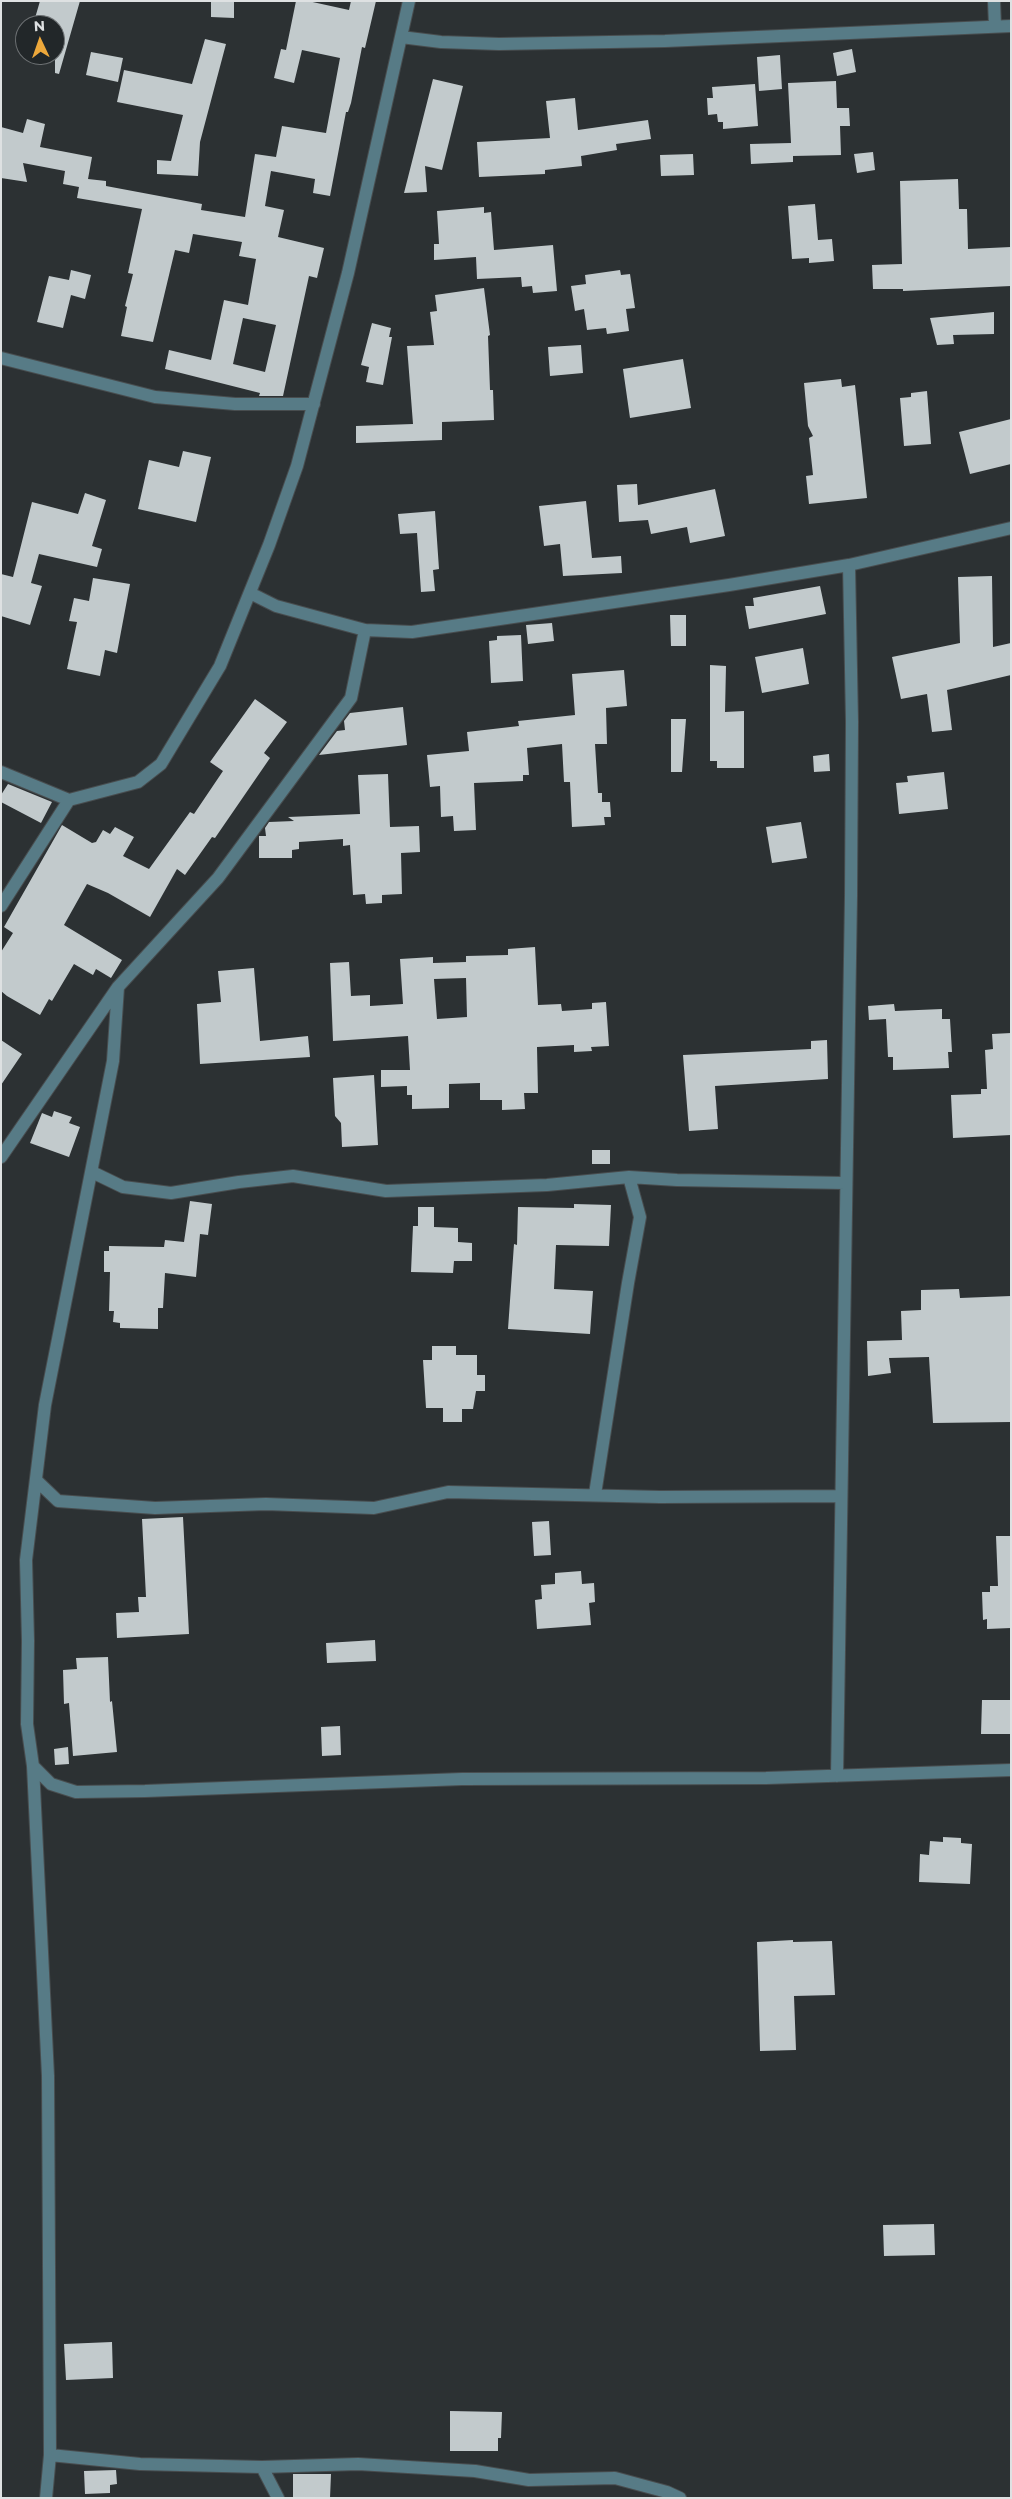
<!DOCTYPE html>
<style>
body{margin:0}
#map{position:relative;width:1012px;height:2499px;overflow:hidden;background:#2c3133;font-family:Montserrat,sans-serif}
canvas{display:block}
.frame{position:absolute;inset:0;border:2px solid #dee1e2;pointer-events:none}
.north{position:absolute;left:15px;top:15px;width:50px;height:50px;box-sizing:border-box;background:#222729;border:1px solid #6d7173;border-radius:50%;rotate:357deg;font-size:14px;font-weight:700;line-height:20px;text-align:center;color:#dee1e2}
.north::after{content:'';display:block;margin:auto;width:18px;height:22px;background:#eda83b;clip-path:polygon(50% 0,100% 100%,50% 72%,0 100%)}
</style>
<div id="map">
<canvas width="1012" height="2499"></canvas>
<div class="frame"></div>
<div class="north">N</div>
</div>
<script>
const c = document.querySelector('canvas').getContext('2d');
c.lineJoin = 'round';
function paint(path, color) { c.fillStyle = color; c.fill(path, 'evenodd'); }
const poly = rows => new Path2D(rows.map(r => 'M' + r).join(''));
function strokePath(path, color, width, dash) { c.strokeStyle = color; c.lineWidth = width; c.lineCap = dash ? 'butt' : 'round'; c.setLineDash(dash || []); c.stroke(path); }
paint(poly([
 [40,1,80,1,59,74,55,73,55,25,33,25],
 [211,1,234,1,234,18,211,17],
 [296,1,308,1,349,10,351,1,376,1,365,48,362,47,351,103,348,112,346,112,330,196,313,193,315,179,271,171,265,206,284,210,278,237,324,248,317,278,309,276,283,396,259,396,260,393,165,369,169,350,211,360,224,300,248,305,256,259,239,256,242,242,193,234,189,253,175,250,153,342,121,336,127,307,125,306,133,274,128,273,142,209,77,198,79,187,63,184,65,171,23,163,27,182,1,178,1,127,23,133,27,119,45,124,40,147,92,157,88,179,106,181,106,186,202,204,201,210,245,217,255,154,276,157,282,126,326,133,340,58,302,50,294,83,274,78,281,49,286,50],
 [243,318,276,325,265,372,233,364],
 [205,39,226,44,200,142,198,176,157,174,157,160,171,161,183,115,117,102,124,70,192,84],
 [852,49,856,72,837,76,833,53],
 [91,52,123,58,118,82,86,75],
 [780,55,782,89,759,91,757,57],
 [433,79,463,86,442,170,425,166,427,192,404,193],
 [836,81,837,108,849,108,850,126,840,126,841,155,793,156,793,162,751,164,750,144,791,143,788,83],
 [755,84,758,126,723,129,723,122,718,122,717,114,708,115,707,98,713,98,712,87],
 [575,98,578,130,648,120,651,139,616,144,617,150,581,156,582,166,545,170,545,174,479,177,477,142,550,138,546,101],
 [873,152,875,170,857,173,854,154],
 [693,154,694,175,661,176,660,155],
 [958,179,959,209,967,209,968,249,1011,247,1011,286,903,291,903,289,873,289,872,265,902,264,900,181],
 [815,204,818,240,832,239,834,261,809,263,809,258,792,259,788,206],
 [484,207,484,213,491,212,494,250,553,245,557,291,533,293,532,286,522,287,521,277,477,279,476,257,434,260,434,244,439,244,437,211],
 [71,270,91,275,85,299,71,295,63,328,37,322,49,276,69,280],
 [620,270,621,275,630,274,635,308,626,309,629,331,607,334,606,328,587,330,584,309,575,311,571,286,586,284,585,275],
 [484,288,490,335,488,336,490,390,493,390,494,420,442,422,442,440,356,443,356,426,413,424,407,346,434,345,430,312,437,311,435,295],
 [994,312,994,334,953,335,954,344,937,345,930,318],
 [372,323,391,328,389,337,392,337,383,385,366,382,369,367,361,365],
 [581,345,583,373,550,376,548,347],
 [683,359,691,408,630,418,623,369],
 [841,379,842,387,855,385,867,498,809,504,806,476,813,475,809,438,813,436,808,426,804,383],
 [927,391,931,444,904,446,900,398,911,397,911,393],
 [1011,419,1011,464,970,474,959,432],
 [183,451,211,457,196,522,138,509,149,460,179,467],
 [637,484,638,505,715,489,725,536,690,543,687,527,651,534,648,520,619,522,617,485],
 [85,493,106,500,92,546,102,549,97,567,39,554,31,583,42,586,30,625,1,616,1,574,13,577,32,502,78,514],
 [586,501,592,558,621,556,622,573,563,576,560,544,544,546,539,506],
 [435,511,439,569,433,570,435,591,421,592,417,533,400,534,398,514],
 [992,576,993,647,1011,643,1011,675,947,690,952,730,932,732,927,694,901,699,892,657,960,643,958,577],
 [93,578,130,584,117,653,105,650,100,676,67,669,77,622,69,621,74,598,89,601],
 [820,586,826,614,749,629,745,606,754,606,753,598],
 [670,615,686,615,686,646,671,646],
 [552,623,554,641,528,644,526,625],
 [521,635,523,681,491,683,489,641,497,640,497,636],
 [803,648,809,684,762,693,755,657],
 [710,665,726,666,725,712,744,711,744,768,717,768,717,761,710,761],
 [624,670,627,706,606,708,607,744,595,744,598,793,602,793,602,802,610,802,611,817,604,817,605,825,572,827,570,782,564,782,562,744,527,748,529,775,523,775,523,781,474,783,476,830,454,831,453,816,441,817,440,786,430,787,427,755,469,751,467,732,519,726,518,721,575,715,572,674],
 [255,699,287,722,264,753,270,758,215,838,212,837,185,875,177,869,150,917,108,893,87,884,64,925,122,960,111,978,96,969,93,975,74,964,52,1001,49,999,40,1015,7,996,1,991,1,952,13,933,4,927,62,825,92,843,96,842,103,830,110,834,115,827,134,837,123,856,149,869,190,812,194,814,223,771,210,762],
 [403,707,407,745,319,755,337,731,345,730,344,721,350,713],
 [671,719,686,719,682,772,671,772],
 [829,754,830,771,814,772,813,756],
 [944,772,948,809,899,814,896,783,908,782,907,776],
 [388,774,390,827,419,826,420,852,401,853,402,894,382,895,382,903,366,904,365,894,353,895,350,845,343,846,343,839,299,842,299,849,292,850,292,858,259,858,259,836,266,836,265,828,269,822,294,821,288,817,360,814,358,775],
 [8,784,52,802,41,823,1,802,1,795],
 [801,822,807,858,772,863,766,827],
 [535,947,538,1005,561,1004,562,1011,592,1009,592,1003,606,1002,609,1046,591,1047,592,1051,574,1052,574,1045,537,1047,538,1093,524,1093,525,1109,502,1110,502,1100,480,1100,480,1083,449,1084,449,1108,412,1109,412,1095,407,1095,407,1086,381,1087,381,1070,410,1070,408,1036,333,1041,330,963,349,962,351,996,370,995,370,1006,403,1004,400,959,433,957,433,963,466,962,466,956,508,955,508,949],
 [466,978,467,1017,437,1019,434,979],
 [254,968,260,1041,308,1036,310,1057,200,1064,197,1004,221,1002,218,971],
 [894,1004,895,1011,942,1009,942,1019,950,1019,952,1052,948,1052,949,1068,893,1070,893,1057,888,1057,886,1019,869,1020,868,1006],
 [1011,1033,1011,1135,953,1138,951,1095,981,1094,981,1089,987,1089,985,1050,993,1049,992,1034],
 [1,1040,22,1054,1,1085],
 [827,1040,828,1079,715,1086,718,1129,689,1131,683,1055,811,1049,811,1041],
 [374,1075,378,1145,342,1147,341,1123,335,1116,333,1078],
 [54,1111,72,1117,69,1123,80,1127,69,1157,30,1143,42,1113,52,1117],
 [592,1150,610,1150,610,1164,592,1164],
 [190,1201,212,1204,208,1235,200,1234,196,1277,165,1273,163,1308,158,1308,158,1329,120,1328,120,1323,113,1322,114,1311,109,1311,110,1272,104,1272,104,1251,109,1251,109,1246,164,1247,165,1240,184,1242],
 [574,1204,611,1205,609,1246,556,1245,554,1289,593,1291,590,1334,508,1329,514,1244,517,1245,518,1207,574,1208],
 [418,1207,434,1207,434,1227,458,1228,458,1242,472,1243,472,1261,454,1261,453,1273,411,1272,413,1226,418,1226],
 [959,1289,960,1298,1011,1296,1011,1422,933,1423,929,1357,889,1358,891,1373,868,1376,867,1341,902,1340,901,1311,921,1310,921,1290],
 [432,1346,456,1346,456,1355,477,1355,477,1375,485,1375,485,1391,476,1391,473,1409,462,1409,462,1422,443,1422,443,1408,426,1408,423,1360,432,1360],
 [183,1517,189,1634,117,1638,116,1613,139,1612,138,1597,146,1597,142,1519],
 [549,1521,551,1555,534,1556,532,1522],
 [996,1536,1011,1536,1011,1628,987,1629,987,1619,983,1620,982,1592,990,1592,990,1586,998,1586],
 [581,1571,582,1584,594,1583,595,1602,589,1603,591,1625,537,1629,535,1600,542,1599,541,1585,555,1584,555,1573],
 [375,1640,376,1661,327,1663,326,1643],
 [108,1657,110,1702,112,1701,117,1752,73,1756,69,1703,64,1704,63,1670,77,1669,76,1658],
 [982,1700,1011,1700,1011,1734,981,1734],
 [340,1726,341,1755,322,1756,321,1727],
 [68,1747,69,1764,55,1765,54,1749],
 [943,1837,961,1838,961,1843,972,1844,970,1884,919,1882,920,1854,929,1855,930,1841,943,1842],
 [793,1940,793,1942,832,1941,835,1995,794,1996,796,2050,760,2051,757,1942],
 [934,2224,935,2255,884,2256,883,2225],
 [112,2342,113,2378,66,2380,64,2344],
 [450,2411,502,2412,501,2438,498,2438,498,2451,450,2451],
 [116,2470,117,2484,110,2485,110,2493,85,2494,84,2471],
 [293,2474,331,2474,330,2498,293,2498]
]), '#c2cacc');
const minor = poly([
 [994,1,995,26],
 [401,37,441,42,499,44,665,41,1011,26],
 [1,358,155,397,235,404,314,404],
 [250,593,276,606,365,630,412,632,729,585,849,565,1011,528],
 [1,772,69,800,138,782,161,764,220,666,269,545,297,466,348,273,409,1],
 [1,906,69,800],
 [118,987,113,1061,45,1405,26,1560,28,1641,27,1724,33,1766,51,1784,76,1792,145,1791,462,1779,766,1778,1011,1770],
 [1,1157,118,987,218,878,351,698,365,630],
 [92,1172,123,1187,171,1193,239,1182,293,1176,386,1191,547,1185,629,1177,677,1180,845,1183],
 [36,1480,58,1501,155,1508,266,1504,374,1508,448,1492,660,1497,841,1496],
 [595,1494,628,1283,640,1217,629,1177],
 [33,1766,48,2076,50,2455,46,2498],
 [837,1776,851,896,852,722,849,565],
 [50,2455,140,2464,262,2467,358,2464,475,2471,529,2480,615,2478,667,2492,680,2498],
 [262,2467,278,2498]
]);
strokePath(minor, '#484d4f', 14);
strokePath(minor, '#577b86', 12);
</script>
